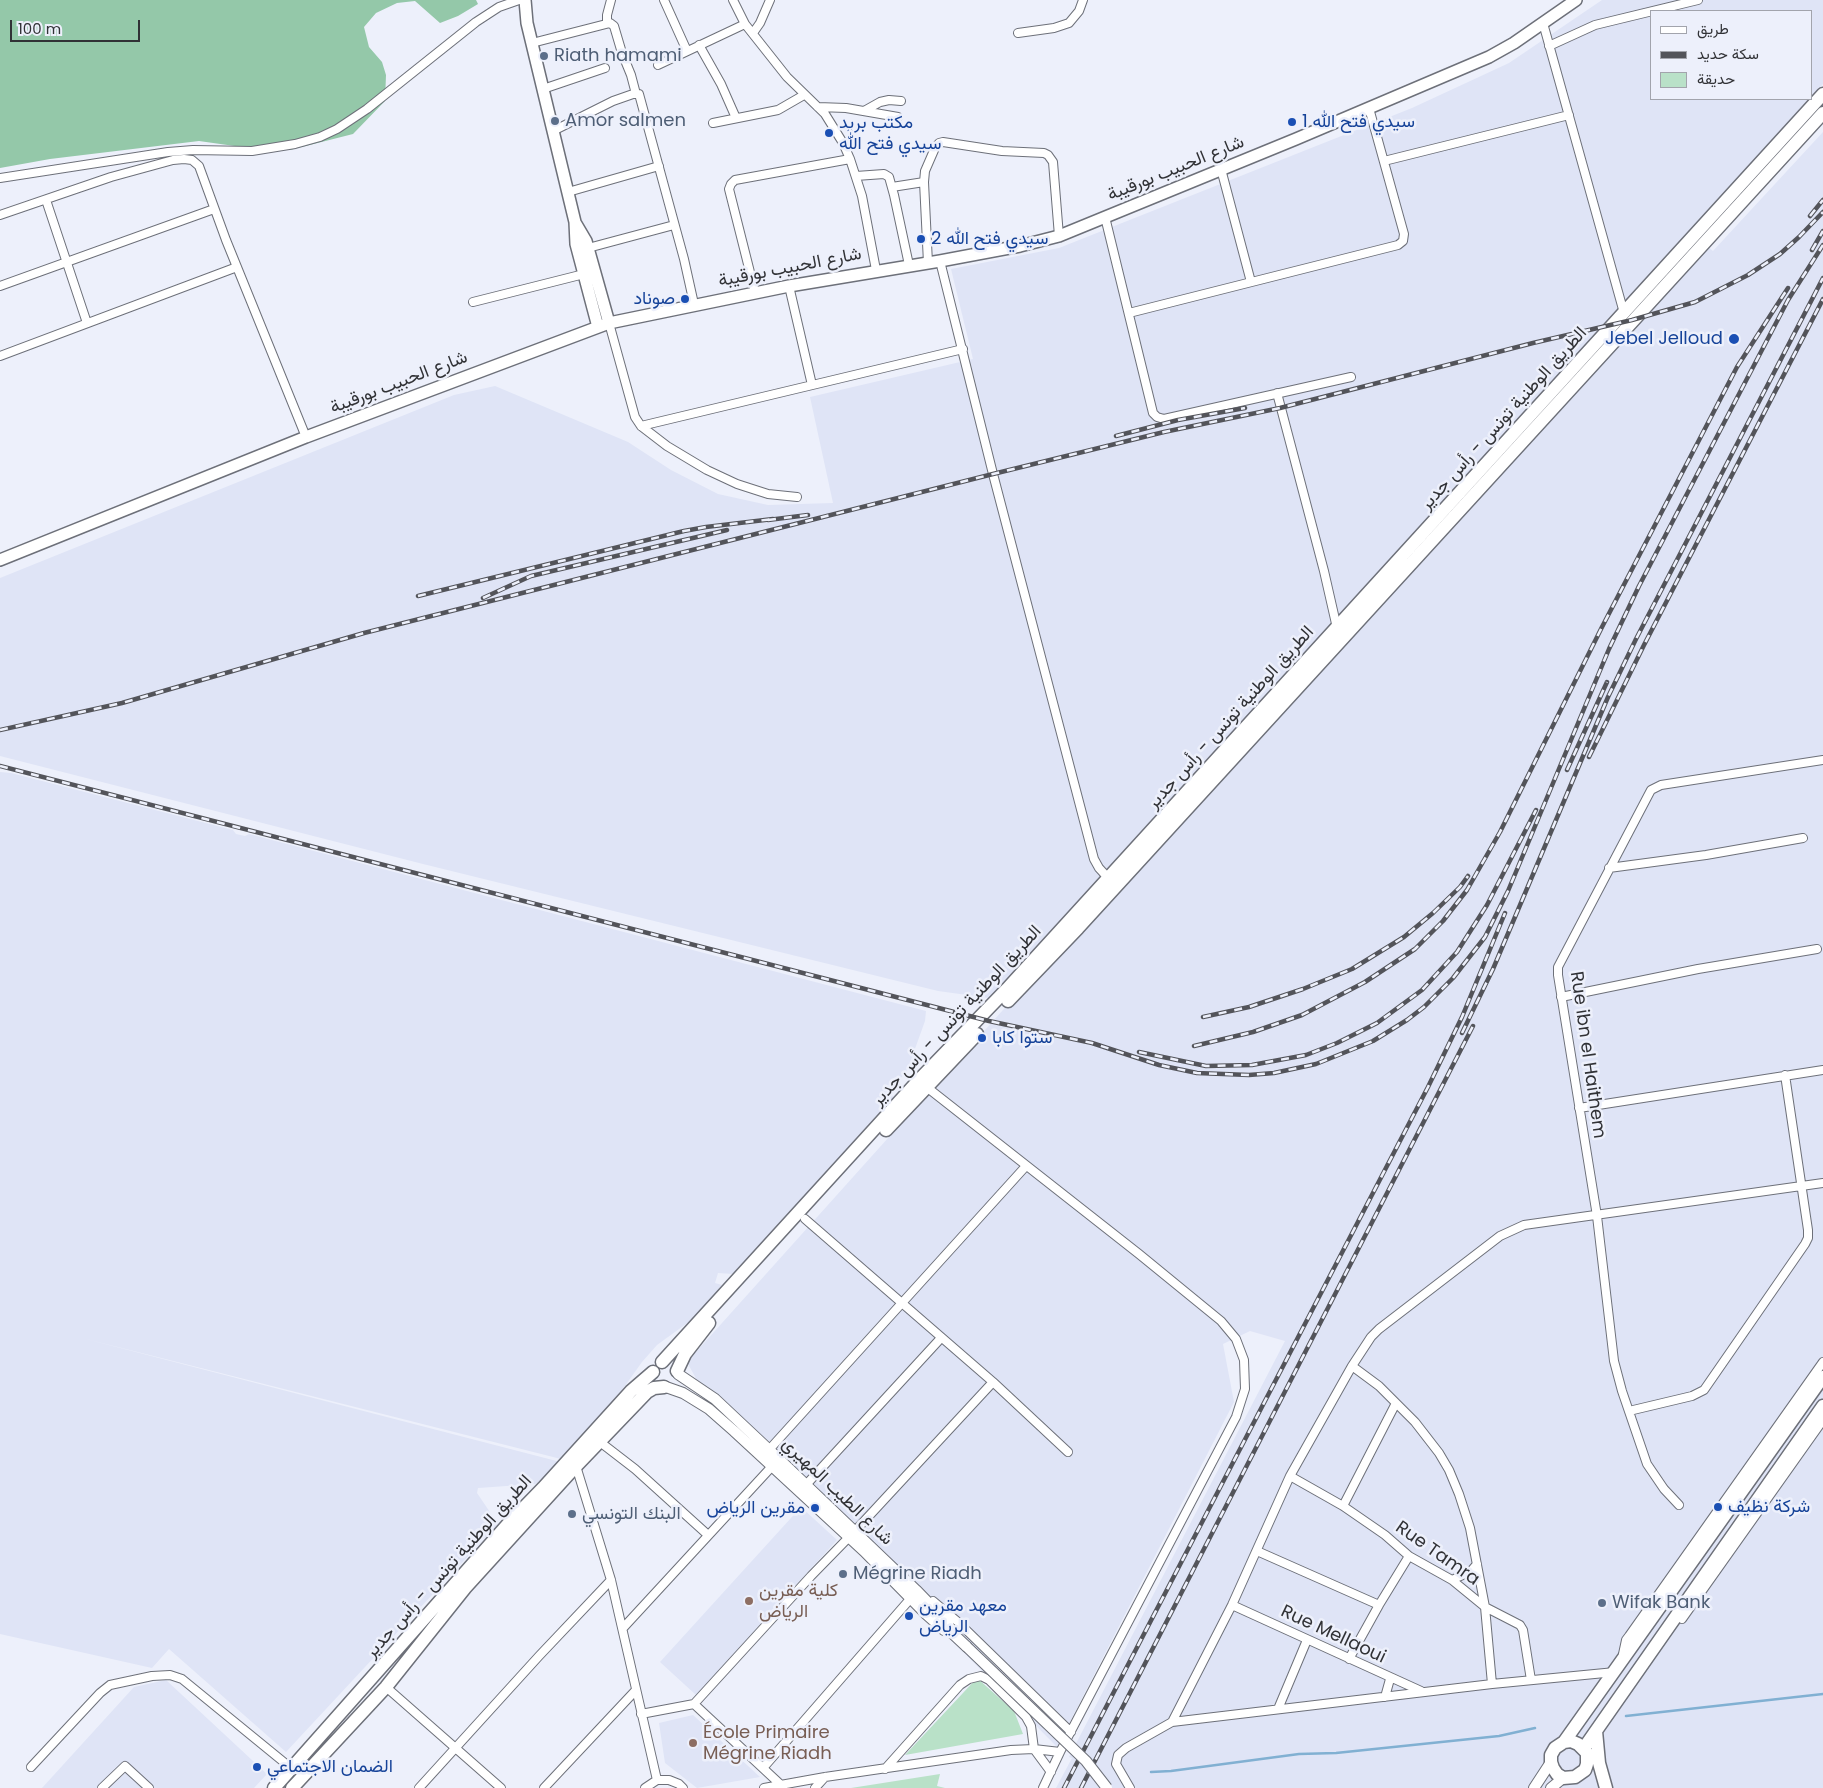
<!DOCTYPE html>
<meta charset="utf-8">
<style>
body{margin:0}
#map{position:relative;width:1823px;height:1788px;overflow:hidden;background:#edf0fb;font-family:Poppins,Vazirmatn,sans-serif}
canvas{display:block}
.legend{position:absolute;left:1650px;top:10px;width:162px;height:90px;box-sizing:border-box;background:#edf0fb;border:1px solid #a2a4ac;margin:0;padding:6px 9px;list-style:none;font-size:15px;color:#313236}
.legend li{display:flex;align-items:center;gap:10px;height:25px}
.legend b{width:25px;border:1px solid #a2a4ac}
.scale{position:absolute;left:10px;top:20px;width:130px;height:22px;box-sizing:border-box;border:2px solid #313236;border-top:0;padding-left:6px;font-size:15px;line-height:18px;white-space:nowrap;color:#313236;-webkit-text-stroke:4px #edf0fb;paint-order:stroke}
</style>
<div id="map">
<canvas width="1823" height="1788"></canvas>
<ul class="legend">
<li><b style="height:6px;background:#fff"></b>طريق</li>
<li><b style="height:6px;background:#53545a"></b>سكة حديد</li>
<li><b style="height:14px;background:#b9e1c8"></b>حديقة</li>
</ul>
<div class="scale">100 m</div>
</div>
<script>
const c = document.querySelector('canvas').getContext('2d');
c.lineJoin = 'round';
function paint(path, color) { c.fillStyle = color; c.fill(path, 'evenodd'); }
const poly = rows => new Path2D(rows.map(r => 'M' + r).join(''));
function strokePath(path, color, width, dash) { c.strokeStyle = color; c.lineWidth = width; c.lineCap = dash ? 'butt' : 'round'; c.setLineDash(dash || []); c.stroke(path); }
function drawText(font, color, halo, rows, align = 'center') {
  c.font = font + ' Poppins,Vazirmatn,sans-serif'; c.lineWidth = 5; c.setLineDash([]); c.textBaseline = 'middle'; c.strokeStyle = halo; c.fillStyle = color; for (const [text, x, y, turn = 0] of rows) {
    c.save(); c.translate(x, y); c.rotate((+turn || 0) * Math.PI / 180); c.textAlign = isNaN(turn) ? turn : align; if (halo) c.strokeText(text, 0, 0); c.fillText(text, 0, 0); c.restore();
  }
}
paint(poly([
 [1602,0,1823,0,1823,84,1812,96,1812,11,1652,11,1652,99,1809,99,1688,232,1713,251,1823,132,1823,1788,1056,1788,1072,1758,1069,1757,1285,1341,1250,1331,1223,1344,1234,1402,1057,1747,699,1384,687,1362,1011,1001,938,991,423,864,0,756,0,578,454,395,495,386,628,442,671,470,718,494,768,505,833,503,810,397,973,359,951,269,1059,248,1412,108,1509,63],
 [0,772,11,773,233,830,236,834,245,836,249,834,926,1011,925,1021,907,1071,891,1089,893,1098,733,1274,718,1273,715,1283,722,1285,697,1316,657,1345,642,1362,607,1411,561,1459,82,1338,572,1465,535,1484,478,1488,477,1493,498,1524,286,1752,169,1649,152,1668,0,1634],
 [801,1507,837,1540,696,1695,660,1662],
 [166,1680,267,1774,254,1788,42,1788,134,1687],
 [693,1715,760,1777,697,1788,665,1763,659,1723]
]), '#dfe4f6');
paint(poly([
 [977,1678,1014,1711,1023,1734,905,1755],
 [940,1774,937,1786,945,1788,851,1788]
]), '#b9e1c8');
paint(poly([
 [0,0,476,0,478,4,458,16,440,23,415,1,397,3,376,13,364,27,369,47,382,62,386,75,385,101,353,134,290,150,263,150,199,141,50,159,0,168]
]), '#94c8a9');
strokePath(poly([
 [1626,1716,1823,1694],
 [1151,1772,1171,1771,1299,1754,1336,1753,1499,1736,1535,1728]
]), '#81b0d2', 2.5);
const minor = poly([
 [664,0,687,51],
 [733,0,745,24,787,77,825,114,843,143,850,159,862,196,876,270],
 [607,23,607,15,611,0],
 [1543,23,1624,313],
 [753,33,760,23,770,0],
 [1018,33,1054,28,1069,23,1079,11,1083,0],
 [532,43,610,23,614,26,622,53,631,75,636,94],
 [699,45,721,84,736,118],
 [1549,46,1595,25,1698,0],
 [658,65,745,24],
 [543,89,605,68],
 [818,107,846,108,898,117],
 [864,111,880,102,889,100,901,101],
 [713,123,778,110,804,95],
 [553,131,613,101,633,94,639,94,684,259,694,304],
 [1384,161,1569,115],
 [1221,169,1251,282],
 [856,176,884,174,889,177,894,195,909,265],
 [0,178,168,152,193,150,252,151,295,144,320,137,337,129,367,109,476,22,499,7,519,0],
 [892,187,924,182],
 [568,192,659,166],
 [46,200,87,323],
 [0,215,111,177,173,160,184,159,192,160,199,166,226,240,306,437],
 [1105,217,1153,413,1157,417,1164,419,1351,377],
 [588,248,674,225],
 [940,261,993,474,1094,859,1099,868,1111,881],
 [928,263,924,182,925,171,935,148,939,143,943,142,1002,151,1044,153,1048,155,1053,162,1059,236],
 [0,286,214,209],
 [789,286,812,385],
 [755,292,729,189,731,184,735,180,850,159],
 [473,302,584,274],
 [1129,313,1398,245,1403,241,1404,234,1369,108],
 [609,323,635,417,641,426,667,446,707,470,737,484,768,494,797,497],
 [0,356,237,267],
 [1277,393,1324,571,1337,628],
 [641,426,963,349],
 [1609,868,1706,855,1803,838],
 [1561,997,1698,969,1817,949],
 [924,1085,1139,1254,1221,1321,1236,1339,1244,1360,1245,1389,1236,1417,1060,1752,1043,1788],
 [1579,1108,1823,1070],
 [805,1219,993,1382,1068,1452],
 [1352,1366,1379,1386,1415,1422,1439,1453,1449,1470,1459,1494,1470,1528,1485,1607,1492,1684],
 [1629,1411,1692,1396,1704,1390,1805,1244,1808,1238,1808,1230,1785,1075],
 [600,1442,635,1469,708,1535],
 [767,1452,1026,1166],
 [576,1466,611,1580,657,1780],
 [1290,1476,1343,1506,1385,1535,1409,1556,1452,1580,1485,1607,1520,1625,1523,1630,1531,1680],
 [804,1487,941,1338],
 [1679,1505,1664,1489,1647,1464,1622,1391,1614,1361,1597,1216,1558,975,1558,967,1651,790,1661,785,1823,760],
 [1343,1506,1396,1403],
 [1257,1551,1379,1605],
 [1452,1580,1471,1571,1477,1564],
 [933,1601,958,1622,1071,1732],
 [1232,1605,1421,1691],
 [1682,1619,1823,1420],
 [623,1628,776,1462],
 [1623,1654,1626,1640,1629,1636,1823,1362],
 [1349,1659,1379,1605,1409,1556],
 [386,1687,501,1788],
 [1385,1697,1390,1679],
 [694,1704,781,1785],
 [1278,1709,1307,1640],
 [641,1714,694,1704,811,1576,855,1531,993,1382],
 [1172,1722,1492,1684,1615,1672],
 [31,1767,100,1693,110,1685,152,1676,170,1675,182,1679,291,1768],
 [763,1768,911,1598],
 [885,1769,960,1685,969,1679,981,1676,989,1680,1026,1717,1031,1726,1034,1749,1051,1772],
 [102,1788,125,1766,149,1788],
 [419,1788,539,1656,611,1580],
 [544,1788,636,1690],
 [645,1788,657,1780,669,1780,679,1784,683,1788],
 [764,1788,825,1777,1011,1750,1034,1749,1060,1752],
 [815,1788,825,1777],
 [1130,1788,1116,1764,1118,1755,1126,1748,1172,1722,1232,1605,1290,1476,1352,1366,1371,1337,1379,1329,1500,1236,1524,1225,1823,1183]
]);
const tertiary = poly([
 [678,1374,715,1399,781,1461,916,1590,948,1623,951,1632],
 [666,1387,683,1393,709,1409,734,1431,864,1551,926,1614,944,1630,951,1632,967,1647],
 [1534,1788,1551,1762],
 [1551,1788,1563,1778]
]);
const secondary = poly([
 [525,0,527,23,575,222,576,244,598,327],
 [576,224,586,241,609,323],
 [0,560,306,437,609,323,789,286,940,261,1020,246,1059,236,1296,139,1489,57,1514,43,1576,0]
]);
const primary = poly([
 [1008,1001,1078,928,1823,113],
 [886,1130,977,1034],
 [662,1362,918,1081,1007,989,1823,94],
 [677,1371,685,1354,709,1323],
 [274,1788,509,1523,543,1488,631,1391,653,1372],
 [292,1788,386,1687,465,1588,576,1466,647,1392,654,1388,664,1387]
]);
const trunk = poly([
 [1596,1731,1599,1763,1606,1788],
 [1564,1742,1571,1741,1578,1744,1587,1753,1587,1764,1585,1770,1575,1777,1563,1778,1557,1774,1553,1768,1551,1762,1551,1755,1555,1748,1564,1742,1823,1377],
 [1584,1748,1823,1406]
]);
strokePath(minor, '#6d7079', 10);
strokePath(tertiary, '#6d7079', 12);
strokePath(secondary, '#6d7079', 14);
strokePath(primary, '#6d7079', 15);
strokePath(trunk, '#6d7079', 15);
strokePath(minor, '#fff', 8);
strokePath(tertiary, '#fff', 10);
strokePath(secondary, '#fff', 11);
strokePath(primary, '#fff', 12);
strokePath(trunk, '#fff', 12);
const rail = poly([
 [1810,216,1823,200],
 [1812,250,1823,231],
 [1116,436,1178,420,1245,408],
 [768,520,808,515],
 [418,596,684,531,706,527,773,519],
 [483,598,531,576,727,530],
 [0,730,122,703,364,633,993,474,1164,432,1280,408,1533,343,1632,320,1695,302,1748,275,1780,254,1799,237,1823,212],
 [1589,757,1644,645,1823,299],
 [0,766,989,1021,1092,1043,1159,1065,1197,1073,1249,1075,1274,1073,1316,1064,1373,1041,1407,1020,1424,1007,1453,978,1485,937,1508,891,1609,649,1639,586,1788,300,1823,245],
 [1567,770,1607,682],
 [1203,1017,1249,1007,1303,989,1352,969,1404,937,1433,913,1460,887,1468,876],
 [1462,1033,1493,969,1608,697,1636,639,1823,278],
 [1194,1046,1253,1032,1302,1015,1365,982,1415,949,1443,921,1467,890,1500,832,1602,627,1737,367,1788,288],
 [1139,1052,1206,1066,1252,1065,1306,1055,1337,1043,1377,1023,1422,990,1457,952,1487,905,1536,810],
 [1064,1788,1428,1087,1462,1017,1505,913],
 [1081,1788,1473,1026]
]);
strokePath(rail, '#53545a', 4.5);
strokePath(rail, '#edf0fb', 2.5, [8]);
const tertiaryBridge = poly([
 [967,1647,1086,1761,1107,1788]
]);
strokePath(tertiaryBridge, '#6d7079', 12, []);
strokePath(tertiaryBridge, '#fff', 10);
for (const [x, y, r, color] of [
 [544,56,5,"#5c6f8a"],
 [555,121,5,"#5c6f8a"],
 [1292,122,5,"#1a4fb4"],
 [829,133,5,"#1a4fb4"],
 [921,239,5,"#1a4fb4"],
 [685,299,5,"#1a4fb4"],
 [1734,339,6,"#1a4fb4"],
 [982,1038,5,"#1a4fb4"],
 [1718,1507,5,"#1a4fb4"],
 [815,1508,5,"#1a4fb4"],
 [572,1514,5,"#5c6f8a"],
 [843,1574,5,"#5c6f8a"],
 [749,1601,5,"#8d6e63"],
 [1602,1603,5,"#5c6f8a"],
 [909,1616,5,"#1a4fb4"],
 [693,1743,5,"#8d6e63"],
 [257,1767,5,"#1a4fb4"]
]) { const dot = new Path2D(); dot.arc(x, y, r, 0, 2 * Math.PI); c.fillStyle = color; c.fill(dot); strokePath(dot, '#edf0fb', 2); }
drawText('18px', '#4e5e75', '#edf0fb', [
 ["Riath hamami",554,56],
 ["Amor salmen",565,121],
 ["البنك التونسي",582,1514],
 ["Mégrine Riadh",853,1574],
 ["Wifak Bank",1612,1603]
], 'left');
drawText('18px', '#164399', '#edf0fb', [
 ["سيدي فتح الله 1",1302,122],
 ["مكتب بريد",839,123],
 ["سيدي فتح الله",839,144],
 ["2 سيدي فتح الله",931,239],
 ["صوناد",675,299,"right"],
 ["Jebel Jelloud",1723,339,"right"],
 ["ستوا كابا",992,1038],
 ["شركة نظيف",1728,1507],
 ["مقرين الرياض",805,1508,"right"],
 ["معهد مقرين",919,1606],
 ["الرياض",919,1627],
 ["الضمان الاجتماعي",267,1767]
], 'left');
drawText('18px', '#313236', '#edf0fb', [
 ["شارع الحبيب بورقيبة",1176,169,-22],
 ["شارع الحبيب بورقيبة",790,268,-11],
 ["شارع الحبيب بورقيبة",399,383,-21],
 ["الطريق الوطنية تونس - رأس جدير",1504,419,-48],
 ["الطريق الوطنية تونس - رأس جدير",1231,718,-48],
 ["الطريق الوطنية تونس - رأس جدير",957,1016,-47],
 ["Rue ibn el Haithem",1587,1055,82],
 ["شارع الطيب المهيري",837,1492,44],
 ["Rue Tamra",1437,1554,35],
 ["الطريق الوطنية تونس - رأس جدير",449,1567,-48],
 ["Rue Mellaoui",1333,1635,25]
]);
drawText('18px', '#785e54', '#edf0fb', [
 ["كلية مقرين",759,1591],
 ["الرياض",759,1612],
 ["École Primaire",703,1733],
 ["Mégrine Riadh",703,1754]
], 'left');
</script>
